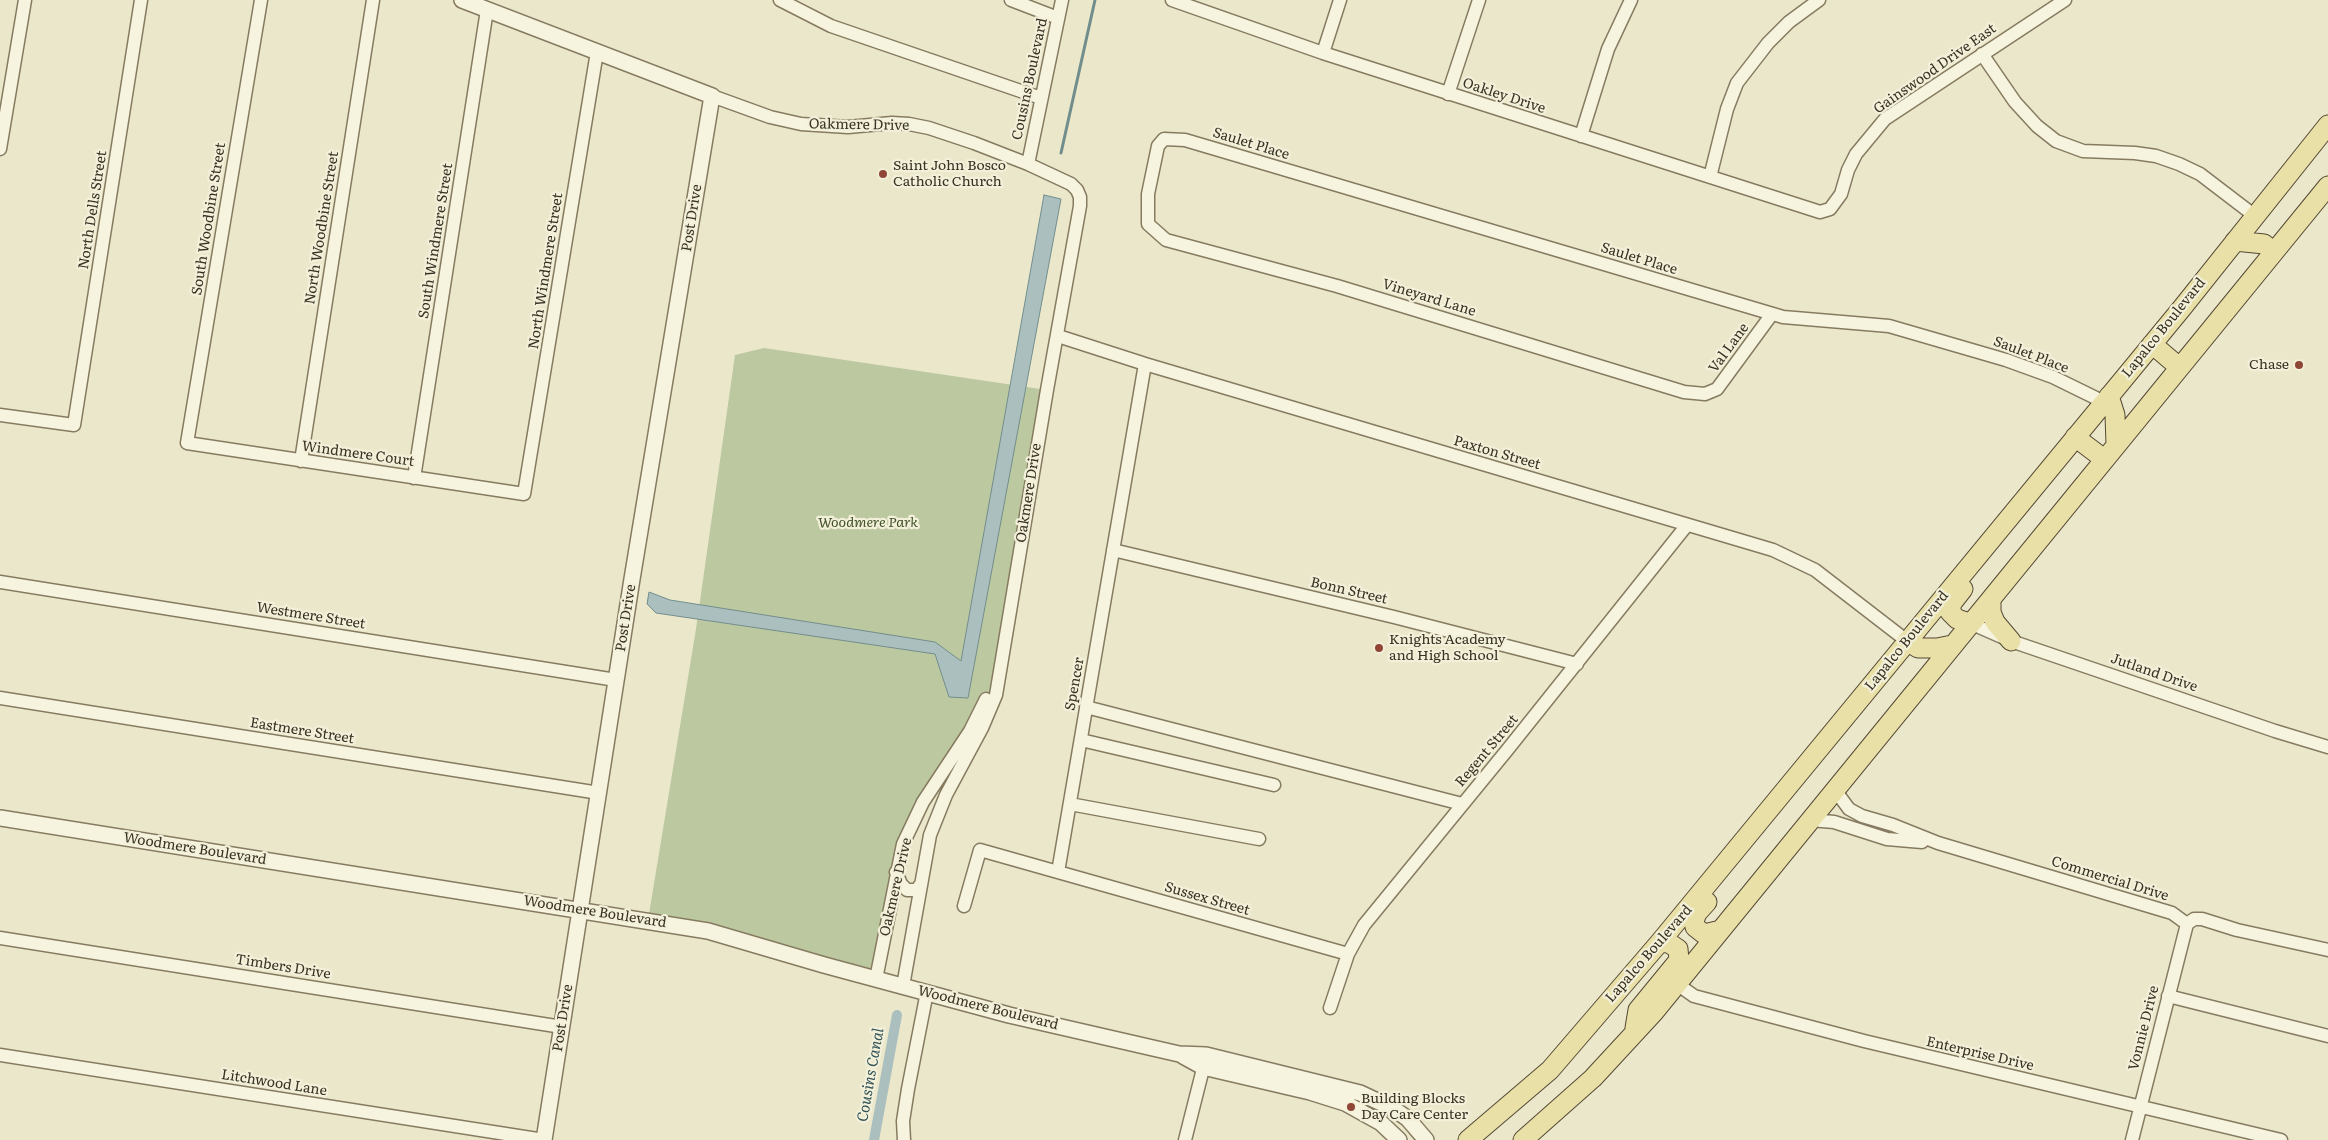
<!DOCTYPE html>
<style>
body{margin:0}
canvas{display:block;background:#ebe7cb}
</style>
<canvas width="2328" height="1140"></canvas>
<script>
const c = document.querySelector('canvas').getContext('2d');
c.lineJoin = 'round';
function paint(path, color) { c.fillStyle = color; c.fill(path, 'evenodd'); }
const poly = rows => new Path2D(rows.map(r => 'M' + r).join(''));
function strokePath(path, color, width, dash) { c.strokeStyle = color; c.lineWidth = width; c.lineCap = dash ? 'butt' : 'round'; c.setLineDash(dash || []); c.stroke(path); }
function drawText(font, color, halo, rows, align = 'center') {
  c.font = font + ' Literata,serif'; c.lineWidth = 4.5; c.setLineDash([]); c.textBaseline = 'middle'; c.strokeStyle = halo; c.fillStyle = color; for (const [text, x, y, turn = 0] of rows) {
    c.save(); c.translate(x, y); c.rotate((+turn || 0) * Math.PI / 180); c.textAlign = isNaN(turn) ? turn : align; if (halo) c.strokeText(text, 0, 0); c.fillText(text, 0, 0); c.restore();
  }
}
paint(poly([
 [764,348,1047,390,999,670,970,731,912,823,876,979,648,920,696,629,735,355]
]), '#bcc8a0');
const water = poly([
 [1044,195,1061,199,968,698,949,697,935,654,656,613,647,604,649,592,670,600,935,642,961,661,1044,195]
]);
paint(water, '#abc0be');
strokePath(water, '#728e8c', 1);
strokePath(poly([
 [1061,153,1095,0]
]), '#728e8c', 3);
strokePath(poly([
 [874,1140,897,1015]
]), '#abc0be', 10);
const minor = poly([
 [261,0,187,443,524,494,597,52],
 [780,0,831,26,1041,98],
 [1011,0,1058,18],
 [1172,0,1323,53,1820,212,1830,209,1841,194,1848,170,1856,154,1885,119,2065,0],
 [1323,53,1340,0],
 [1982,54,2015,102,2037,126,2056,141,2083,151,2135,153,2156,156,2179,164,2200,174,2255,216],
 [1448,94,1479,0],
 [712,96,770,117,801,124,848,127,892,123,909,124,929,128,974,143,1028,164,1071,184,1077,190,1080,197,1080,206,1047,390,996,695,982,728,946,795,930,835,903,986],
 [1581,136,1608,49,1631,0],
 [0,149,25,0],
 [1028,164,1062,0],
 [1710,177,1727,109,1737,83,1768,43,1789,22,1819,0],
 [1772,314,1717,389,1705,394,1684,392,1337,286,1166,240,1148,224,1148,194,1158,146,1164,139,1185,140,1783,317,1889,326,2006,360,2053,377,2104,402],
 [1058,336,1145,364,1773,550,1815,570,1907,641],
 [0,415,74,425,141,0],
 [301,461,373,0],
 [414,478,487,10],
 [1113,550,1394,617,1577,664],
 [0,582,616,680],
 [1970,623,2011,641,2275,731,2328,747],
 [0,698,599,793],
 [1086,707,1462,804],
 [1081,740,1274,785],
 [1835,790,1849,809,1862,816,1893,825,1938,843,2172,913,2187,924],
 [1070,804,1259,839],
 [1810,820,1834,822,1887,839,1922,842],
 [896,872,901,884,907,890,917,890,920,885],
 [1058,872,1145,364],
 [964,906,980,850,1348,954],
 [2187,924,2194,919,2202,919,2237,930,2328,950],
 [0,938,562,1027],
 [876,979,903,844,923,802,970,731,986,699],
 [1677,984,1694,996,1864,1041,2281,1140],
 [2168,996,2328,1036],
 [1330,1008,1348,954,1364,925,1508,749,1687,525],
 [0,1055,544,1140],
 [904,1140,903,1121,908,1089,927,992],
 [1185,1140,1206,1057],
 [2132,1140,2187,924]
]);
const tertiary = poly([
 [462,0,712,96,632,579,544,1140],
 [0,818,708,931,824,965,1009,1015,1179,1054,1206,1055,1360,1093,1394,1109,1408,1119,1426,1140],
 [1183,1056,1203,1067,1310,1092,1345,1103,1381,1123,1399,1140]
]);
const primary = poly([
 [2235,241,2264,244,2274,252],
 [2152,344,2179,367],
 [2109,396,2115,415,2116,444],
 [2075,437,2104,459],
 [1963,589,1952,603,1950,612,1957,619,1970,623],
 [1991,599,1991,612,1995,622,2011,641],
 [1907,641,1918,648,1937,648,1952,645],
 [1707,902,1697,913,1694,921,1695,927,1704,934,1721,930],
 [1635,1028,1638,1010,1679,960,1678,949,1669,943,1660,942],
 [1468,1140,1550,1070,1660,942,2182,308,2328,125],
 [1523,1140,1593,1078,1654,1012,2328,186]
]);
strokePath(minor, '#867b61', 15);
strokePath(tertiary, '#867b61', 18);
strokePath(primary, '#554934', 21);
strokePath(minor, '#f6f3de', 12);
strokePath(tertiary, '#f6f3de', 15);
strokePath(primary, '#e9e0a8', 19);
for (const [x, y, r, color] of [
 [883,174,5,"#904637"],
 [2299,365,5,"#904637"],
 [1379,648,5,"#904637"],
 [1351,1107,5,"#904637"]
]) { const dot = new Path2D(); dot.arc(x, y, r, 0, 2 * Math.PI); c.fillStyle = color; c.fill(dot); strokePath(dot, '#f3f0da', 2); }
drawText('14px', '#393123', '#f3f0da', [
 ["Gainswood Drive East",1935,69,-35],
 ["Cousins Boulevard",1030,79,-78],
 ["Oakley Drive",1504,96,18],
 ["Oakmere Drive",859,125,1],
 ["Saulet Place",1251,144,17],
 ["North Dells Street",93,210,-81],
 ["Post Drive",692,218,-81],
 ["South Woodbine Street",209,219,-81],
 ["North Woodbine Street",322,228,-81],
 ["South Windmere Street",436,241,-81],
 ["Saulet Place",1639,259,17],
 ["North Windmere Street",546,271,-81],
 ["Vineyard Lane",1429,298,17],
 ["Lapalco Boulevard",2164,328,-51],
 ["Val Lane",1729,348,-54],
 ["Saulet Place",2031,355,21],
 ["Paxton Street",1497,453,16],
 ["Windmere Court",358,454,8],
 ["Oakmere Drive",1029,493,-81],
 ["Bonn Street",1349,591,13],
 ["Westmere Street",311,616,9],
 ["Post Drive",626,618,-81],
 ["Lapalco Boulevard",1907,641,-51],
 ["Jutland Drive",2154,673,19],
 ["Spencer",1075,684,-80],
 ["Eastmere Street",302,731,9],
 ["Regent Street",1487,751,-50],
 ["Woodmere Boulevard",195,849,9],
 ["Commercial Drive",2110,879,17],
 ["Oakmere Drive",896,887,-77],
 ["Sussex Street",1207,899,16],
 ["Woodmere Boulevard",595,912,9],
 ["Lapalco Boulevard",1649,954,-49],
 ["Timbers Drive",283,967,9],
 ["Woodmere Boulevard",988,1008,14],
 ["Post Drive",563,1018,-81],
 ["Vonnie Drive",2144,1028,-76],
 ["Enterprise Drive",1980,1054,13],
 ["Litchwood Lane",274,1083,9]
]);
drawText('14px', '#393123', '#f3f0da', [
 ["Saint John Bosco",893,166],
 ["Catholic Church",893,182],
 ["Chase",2289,365,"right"],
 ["Knights Academy",1389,640],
 ["and High School",1389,656],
 ["Building Blocks",1361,1099],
 ["Day Care Center",1361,1115]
], 'left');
drawText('italic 14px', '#42532b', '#f3f0da', [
 ["Woodmere Park",868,523]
]);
drawText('italic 15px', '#335357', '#f3f0da', [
 ["Cousins Canal",871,1075,-80]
]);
</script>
